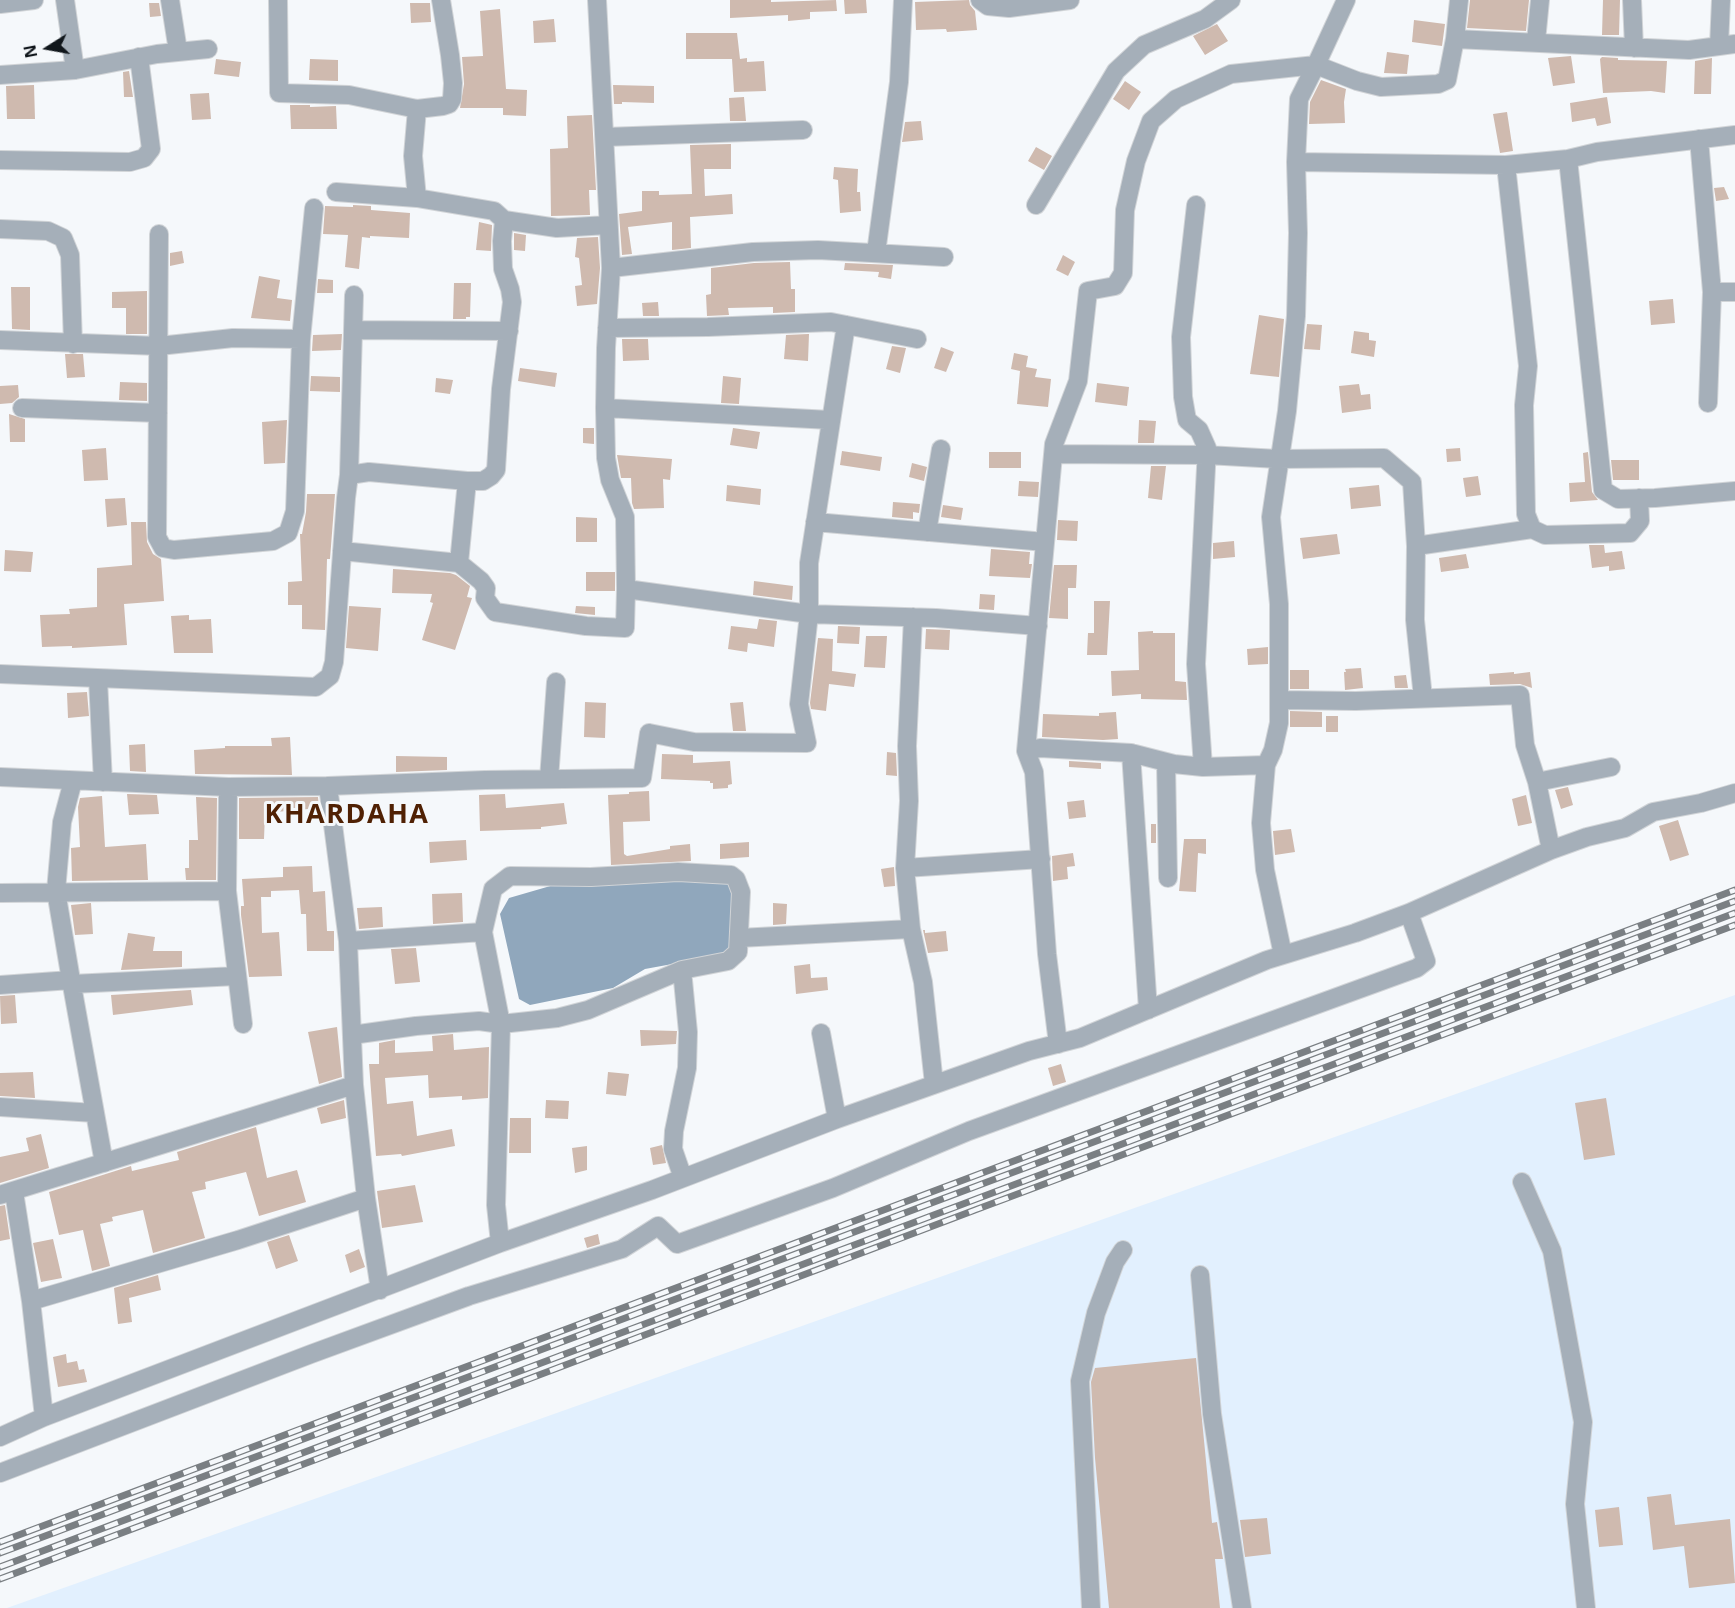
<!DOCTYPE html>
<style>
body{margin:0}
#map{position:relative;width:1735px;height:1608px;overflow:hidden;background:#f5f8fb;font-family:"Open Sans",sans-serif}
canvas{display:block}
.north{position:absolute;left:18px;top:18px;width:60px;height:60px;-webkit-text-stroke:4px #f5f8fb;paint-order:stroke;rotate:259deg;font-size:16px;font-weight:700;line-height:24px;text-align:center;color:#11171c}
.north::after{content:'';display:block;margin:auto;width:21px;height:27px;background:#11171c;clip-path:polygon(50% 0,100% 100%,50% 72%,0 100%)}
</style>
<div id="map">
<canvas width="1735" height="1608"></canvas>
<div class="north">N</div>
</div>
<script>
const c = document.querySelector('canvas').getContext('2d');
c.lineJoin = 'round';
function paint(path, color) { c.fillStyle = color; c.fill(path, 'evenodd'); }
const poly = rows => new Path2D(rows.map(r => 'M' + r).join(''));
function strokePath(path, color, width, dash) { c.strokeStyle = color; c.lineWidth = width; c.lineCap = dash ? 'butt' : 'round'; c.setLineDash(dash || []); c.stroke(path); }
function drawText(font, color, halo, rows, align = 'center') {
  c.font = font + ' "Open Sans",sans-serif'; c.lineWidth = 6; c.setLineDash([]); c.textBaseline = 'middle'; c.strokeStyle = halo; c.fillStyle = color; for (const [text, x, y, turn = 0] of rows) {
    c.save(); c.translate(x, y); c.rotate((+turn || 0) * Math.PI / 180); c.textAlign = isNaN(turn) ? turn : align; if (halo) c.strokeText(text, 0, 0); c.fillText(text, 0, 0); c.restore();
  }
}
paint(poly([
 [1735,995,1735,1608,7,1608]
]), '#e2f0fe');
paint(poly([
 [683,877,728,883,739,919,727,954,645,969,613,988,530,1005,519,999,500,914,509,898,571,880]
]), '#90a7bc');
paint(poly([
 [730,0,771,0,771,2,836,0,837,11,810,12,810,19,788,21,788,15,730,18],
 [844,0,866,0,867,13,845,14],
 [969,0,970,5,975,11,977,30,947,32,946,29,916,30,915,2],
 [1470,0,1529,0,1526,31,1467,28],
 [1603,0,1620,0,1619,35,1602,35],
 [149,3,159,3,161,16,150,17],
 [410,3,430,3,431,22,411,23],
 [500,9,506,89,527,90,526,116,503,115,503,108,460,108,464,84,462,57,483,56,480,11],
 [554,19,556,42,534,43,533,21],
 [1414,20,1445,24,1442,46,1412,42],
 [1217,24,1228,41,1205,55,1193,36],
 [686,33,737,33,740,59,747,58,747,62,764,61,766,91,734,92,732,59,736,59,686,59],
 [1387,52,1409,55,1407,74,1384,73],
 [1571,56,1575,83,1553,86,1548,58],
 [1602,57,1618,58,1618,60,1667,61,1665,93,1651,91,1603,93,1600,59],
 [1712,58,1711,94,1694,94,1695,61],
 [216,59,241,62,239,77,214,74],
 [310,59,338,60,338,81,309,80],
 [129,71,133,97,124,97,123,72],
 [1321,80,1346,89,1344,102,1345,123,1309,124,1310,102],
 [1125,81,1141,92,1129,110,1113,99],
 [34,85,35,119,7,119,6,86],
 [613,85,654,86,654,103,622,102,622,104,614,104],
 [209,93,211,119,192,120,190,94],
 [744,97,746,121,730,121,729,98],
 [1607,97,1611,123,1597,126,1595,118,1572,122,1570,103],
 [290,105,310,105,310,107,336,106,337,129,291,129],
 [1507,112,1513,151,1500,153,1493,114],
 [592,115,596,190,589,190,590,215,551,216,550,149,568,148,567,116],
 [921,121,923,140,902,142,905,122],
 [731,144,731,169,704,169,705,196,732,194,733,214,690,217,691,248,672,250,672,222,628,227,632,254,622,255,619,214,642,211,642,191,659,191,659,195,692,194,690,145],
 [1036,147,1052,156,1044,170,1028,161],
 [834,167,858,169,857,192,860,192,861,211,840,213,838,180,833,179],
 [1724,187,1729,199,1716,201,1714,188],
 [353,205,371,206,371,210,410,213,409,238,370,236,370,238,362,237,359,269,345,267,348,235,323,234,325,206,353,207],
 [479,222,492,225,491,251,476,250],
 [514,233,526,235,525,251,514,250],
 [598,237,600,268,597,304,577,306,575,286,582,285,579,258,575,257,577,238],
 [182,251,184,263,170,266,170,253],
 [1063,255,1075,262,1068,276,1056,270],
 [790,262,791,289,795,289,795,312,773,313,773,307,728,308,729,315,707,316,706,295,711,294,711,268,754,263],
 [845,263,893,265,891,279,878,277,879,272,844,270],
 [259,276,280,280,277,298,292,300,290,321,251,318],
 [318,279,333,280,333,293,317,293],
 [454,283,471,283,470,317,466,317,466,319,453,319],
 [11,287,30,287,30,330,12,329],
 [147,291,147,334,126,334,126,308,112,308,112,292],
 [1673,299,1675,323,1651,325,1649,301],
 [658,302,659,316,643,316,642,303],
 [1259,315,1284,319,1279,377,1250,374],
 [1307,324,1322,325,1320,350,1304,349],
 [1354,331,1369,333,1369,340,1376,341,1374,357,1351,353],
 [342,334,341,350,312,351,313,335],
 [808,334,809,334,808,361,784,359,786,335],
 [622,339,648,339,649,360,623,361],
 [892,346,906,348,900,373,886,369],
 [941,347,954,352,946,372,934,368],
 [1014,353,1028,356,1026,367,1037,369,1035,377,1051,379,1048,407,1017,404,1020,371,1011,369],
 [65,354,83,354,85,377,67,378],
 [520,368,557,373,555,387,518,381],
 [311,376,340,377,340,392,310,391],
 [723,376,741,378,739,404,721,403],
 [436,378,453,380,450,394,435,392],
 [120,382,147,383,147,401,119,400],
 [1097,383,1129,387,1127,406,1095,402],
 [1359,384,1361,395,1370,394,1371,409,1342,413,1339,386],
 [18,385,19,397,12,403,0,404,0,386],
 [9,414,25,419,25,442,10,442],
 [287,420,285,463,264,464,262,422],
 [1139,420,1156,421,1154,443,1138,443],
 [583,428,594,428,594,444,583,443],
 [733,428,760,432,757,449,730,445],
 [106,448,108,480,84,481,82,450],
 [1460,448,1461,461,1447,462,1446,449],
 [842,451,882,457,880,471,840,465],
 [989,452,1021,452,1021,468,989,468],
 [1588,452,1592,492,1598,500,1570,502,1569,483,1585,482,1583,453],
 [617,455,672,459,670,480,663,479,664,508,634,509,632,503,631,478,621,478],
 [1611,460,1639,460,1639,480,1613,480],
 [912,463,927,467,924,481,909,477],
 [1151,466,1166,466,1162,500,1148,498],
 [1478,476,1481,495,1466,497,1463,478],
 [1019,481,1039,482,1038,497,1018,496],
 [727,485,761,489,760,505,726,501],
 [1379,485,1381,506,1351,509,1349,488],
 [307,494,335,494,330,559,327,559,325,630,302,629,302,605,288,605,288,582,302,581,300,534,302,534,306,512],
 [125,498,127,525,107,527,105,499],
 [893,502,920,504,919,513,913,512,913,519,892,517],
 [943,505,963,508,961,520,941,517],
 [576,517,597,518,597,542,576,542],
 [1058,520,1078,521,1077,541,1057,540],
 [131,522,146,522,147,542,153,554,161,559,164,601,124,604,127,645,72,648,72,646,42,647,40,615,70,614,69,609,97,607,97,568,132,565],
 [1337,534,1340,554,1303,559,1300,538],
 [1234,541,1235,557,1213,559,1213,543],
 [1589,545,1604,545,1605,553,1622,551,1625,569,1609,571,1609,566,1592,568],
 [991,549,1030,552,1029,564,1032,564,1030,578,989,576],
 [5,550,33,552,31,572,4,571],
 [1466,554,1469,568,1441,572,1439,558],
 [1054,565,1077,565,1076,588,1068,588,1068,619,1049,618],
 [393,569,450,573,456,575,470,586,467,597,472,598,455,650,422,640,433,603,430,602,432,594,392,593],
 [586,572,615,572,615,591,586,591],
 [754,581,793,586,792,600,753,595],
 [980,594,995,595,994,610,979,609],
 [1094,601,1110,601,1107,655,1087,655,1088,633,1094,633],
 [349,606,381,608,378,651,346,648],
 [576,606,595,607,595,615,575,613],
 [189,615,189,620,211,619,213,653,174,653,171,616],
 [759,619,777,621,774,647,748,643,747,652,728,649,731,626,757,629],
 [838,626,860,627,859,644,837,643],
 [926,629,950,630,949,650,925,649],
 [1153,631,1153,633,1175,633,1175,681,1186,682,1187,700,1141,699,1141,694,1112,696,1111,671,1139,670,1138,632],
 [866,636,887,636,885,668,864,667],
 [818,638,833,639,832,671,856,674,854,687,829,684,826,711,811,709,810,703],
 [1268,647,1268,664,1248,665,1247,649],
 [1361,668,1363,688,1345,690,1344,672,1346,672,1345,669],
 [1290,670,1309,670,1309,689,1290,689],
 [1514,672,1514,674,1530,672,1532,688,1520,684,1490,685,1489,674],
 [1406,675,1408,688,1395,688,1394,676],
 [87,692,89,716,68,718,67,693],
 [585,702,606,703,605,738,584,737],
 [743,702,746,731,733,731,730,703],
 [1290,711,1322,712,1322,727,1290,727],
 [1116,712,1118,739,1103,740,1042,737,1043,714,1099,716,1099,713],
 [1326,716,1338,716,1338,732,1326,732],
 [290,737,292,775,195,774,194,750,225,748,225,746,272,746,271,738],
 [145,744,146,772,130,771,129,745],
 [887,752,896,753,897,776,886,775],
 [662,754,693,755,693,763,730,761,732,784,728,785,728,788,713,789,713,783,710,783,710,781,661,779],
 [396,756,447,757,447,770,396,772],
 [1069,761,1101,763,1101,769,1069,767],
 [1568,787,1573,805,1561,809,1555,790],
 [649,791,650,821,623,822,624,854,627,856,670,849,670,846,690,844,691,861,611,865,608,795,629,794,629,792],
 [127,794,157,795,159,814,129,815],
 [505,794,506,808,564,803,567,824,541,827,541,829,480,831,479,795],
 [1526,795,1532,823,1518,826,1512,799],
 [102,796,105,847,146,844,148,880,72,881,71,848,80,847,78,807,80,798],
 [196,797,217,798,216,880,186,880,185,868,189,868,189,840,198,840],
 [318,797,319,808,265,813,264,839,239,839,239,798],
 [1084,800,1086,817,1069,819,1067,802],
 [1678,820,1689,855,1670,861,1659,826],
 [1151,824,1156,824,1156,843,1151,843],
 [1291,829,1295,852,1275,855,1273,831],
 [1184,839,1206,839,1206,854,1198,853,1196,892,1179,891],
 [466,840,467,860,430,863,429,842],
 [749,842,749,857,720,859,720,844],
 [1073,853,1075,866,1067,867,1068,879,1053,881,1052,856],
 [312,866,313,892,325,891,327,931,334,931,334,951,307,951,306,914,301,914,299,890,271,891,271,897,261,897,262,933,279,932,282,976,249,977,241,915,241,906,244,906,242,879,283,877,283,867],
 [894,867,895,886,884,887,881,869],
 [462,893,463,922,433,924,432,894],
 [91,903,93,934,75,935,71,905],
 [773,903,787,904,786,924,773,925],
 [382,907,383,927,359,929,357,908],
 [923,930,925,930,925,933,946,931,948,951,928,953],
 [128,933,155,937,153,951,182,951,182,967,121,970],
 [416,948,420,982,395,984,391,949],
 [810,964,811,978,827,977,828,990,796,994,794,966],
 [191,990,193,1005,113,1015,111,995],
 [15,995,17,1023,1,1024,0,996],
 [337,1027,342,1077,319,1084,308,1032],
 [640,1030,677,1031,676,1044,641,1046],
 [453,1034,454,1050,489,1047,488,1098,462,1100,462,1096,429,1098,428,1075,385,1078,387,1104,413,1101,417,1136,452,1129,455,1146,402,1156,401,1154,376,1156,369,1064,379,1064,379,1043,395,1040,395,1053,433,1051,432,1036],
 [1061,1064,1066,1082,1053,1086,1048,1068],
 [33,1072,35,1098,0,1096,0,1073],
 [608,1072,629,1074,626,1096,606,1094],
 [1606,1098,1615,1155,1584,1160,1575,1103],
 [344,1100,346,1118,321,1124,317,1108],
 [546,1100,569,1101,568,1119,545,1118],
 [510,1118,531,1118,531,1153,509,1153],
 [256,1127,267,1178,297,1170,306,1202,259,1216,246,1172,205,1182,206,1189,192,1192,205,1238,153,1253,143,1210,112,1217,113,1221,100,1224,110,1266,92,1271,83,1230,59,1235,49,1192,131,1166,132,1171,179,1160,177,1152],
 [41,1134,49,1168,0,1183,0,1157,29,1151,26,1138],
 [662,1145,666,1163,653,1165,650,1148],
 [587,1146,587,1170,575,1173,572,1148],
 [415,1185,423,1222,382,1228,377,1191],
 [5,1205,10,1239,0,1241,0,1206],
 [598,1234,600,1244,587,1248,584,1238],
 [289,1235,298,1261,276,1269,267,1242],
 [53,1239,62,1278,41,1282,33,1243],
 [359,1249,365,1267,350,1273,345,1255],
 [158,1275,161,1290,129,1298,132,1322,118,1324,114,1288],
 [66,1354,67,1363,77,1361,79,1370,84,1369,87,1382,58,1387,53,1357],
 [1196,1358,1212,1523,1217,1522,1223,1559,1215,1559,1220,1608,1109,1608,1095,1458,1091,1382,1095,1368],
 [1671,1494,1675,1525,1730,1519,1735,1583,1689,1588,1684,1546,1653,1550,1647,1497],
 [1619,1507,1623,1545,1599,1547,1595,1510],
 [1267,1518,1271,1554,1245,1557,1240,1520]
]), '#cfbaaf');
const minor = poly([
 [65,0,75,70],
 [170,0,178,51],
 [980,0,988,6,1009,8,1070,0],
 [1632,0,1634,48],
 [0,4,34,0],
 [1455,39,1689,50,1735,44],
 [1536,41,1540,0],
 [1719,46,1721,0],
 [0,75,75,70,157,54,208,49],
 [417,109,443,106,449,104,452,99,453,83,450,55,441,0],
 [605,137,803,130],
 [1699,139,1712,292,1708,403],
 [1568,159,1603,490,1618,499,1655,498,1735,491],
 [0,160,130,162,144,158,151,149,139,57],
 [1296,162,1506,165],
 [336,192,417,198],
 [1036,205,1116,71,1144,45,1205,19,1231,0],
 [1196,205,1181,337,1183,397,1187,420,1199,430,1207,448,1196,664,1203,767],
 [504,220,557,228,608,225],
 [0,229,48,231,63,238,70,255,73,344],
 [159,234,157,537,163,548,174,550,273,541,288,533,295,511,301,339,314,208],
 [876,253,899,82,903,0],
 [611,268,753,252,818,250,944,257],
 [1712,292,1735,292],
 [607,328,708,327,831,322,917,339],
 [353,330,509,331],
 [0,340,159,346,233,338,301,339],
 [22,408,158,413],
 [605,408,830,420],
 [1053,454,1207,455,1278,459,1384,458,1412,482,1416,546,1415,620,1423,698],
 [349,475,354,295],
 [467,481,459,563,481,581,486,588,485,598,495,612,586,626,625,628,626,589,625,517,610,480,606,458,605,408,606,348,611,268,597,0],
 [1639,498,1640,521,1630,533,1545,535,1532,529,1526,514,1524,405,1528,366,1506,165,1568,159,1597,152,1735,135],
 [815,522,1045,542],
 [927,532,941,449],
 [1416,546,1532,529],
 [342,551,459,563],
 [626,589,809,614,809,563,846,325],
 [913,617,907,746,909,801,905,868,911,929,923,982,934,1084],
 [0,674,316,687,330,676,334,662,346,498,349,475,369,472,467,481,483,481,491,476,496,470,501,389,512,302,510,289,503,269,502,241,504,220,494,211,417,198,413,156,417,109,349,95,279,93,278,0],
 [98,679,103,782],
 [1279,700,1356,701,1520,695,1525,745,1537,782,1551,850],
 [1026,751,1040,748,1131,753,1174,764,1203,767,1266,765,1273,750,1279,723,1279,604,1271,517,1287,411,1296,316,1298,233,1296,162,1299,99,1316,65,1357,81,1381,87,1438,84,1447,80,1455,39,1459,0],
 [1131,753,1148,1010],
 [1166,762,1168,878],
 [1266,765,1261,823,1265,870,1283,955],
 [0,777,228,787,328,786],
 [549,779,556,682],
 [1537,782,1611,767],
 [228,787,227,891,243,1024],
 [905,868,1041,859],
 [0,893,227,891],
 [739,938,911,929],
 [348,941,483,932],
 [682,970,688,1032,687,1068,674,1131,673,1149,683,1178],
 [71,980,104,1163],
 [72,984,237,976],
 [0,985,71,980,56,891,62,822,73,781],
 [821,1033,837,1119],
 [352,1035,416,1026,479,1021,501,1024,557,1018,588,1010,682,970,728,961,738,952,741,892,736,879,731,875,678,872,591,877,510,876,493,889,483,932,501,1024,496,1205,500,1243],
 [1058,1044,1047,954,1034,772,1026,751,1054,444,1078,381,1088,291,1115,286,1123,273,1125,210,1136,161,1151,121,1176,99,1231,74,1316,65,1346,0],
 [0,1107,95,1113],
 [1522,1182,1552,1251,1583,1422,1575,1504,1586,1608],
 [14,1192,31,1301,44,1417],
 [0,1195,354,1085,348,941,328,786,485,780,642,778,649,733,694,742,807,743,799,704,809,614,936,618,1038,626],
 [366,1198,380,1290],
 [1200,1275,1212,1414,1242,1608],
 [31,1301,238,1240,366,1198,354,1085],
 [0,1437,44,1417,500,1243,652,1190,837,1119,1029,1051,1080,1038,1267,960,1355,933,1409,913,1551,850,1587,837,1625,828,1653,812,1701,803,1735,793],
 [0,1473,311,1354,469,1296,622,1249,658,1226,677,1244,833,1188,969,1131,1417,968,1426,961,1409,913],
 [1091,1608,1080,1381,1096,1313,1115,1262,1123,1250]
]);
strokePath(minor, '#d1d4d7', 20);
strokePath(minor, '#a5afb9', 18);
const rail = poly([
 [0,1542,1735,890],
 [0,1553,1735,901],
 [0,1567,1735,913],
 [0,1579,975,1210,1735,925]
]);
strokePath(rail, '#7a7f83', 7);
strokePath(rail, '#f5f8fb', 4.5, [14]);
c.letterSpacing = '1.5px';
drawText('bold 27px', '#502104', '#f5f8fb', [
 ["KHARDAHA",347,815]
]);
c.letterSpacing = '0px';
</script>
